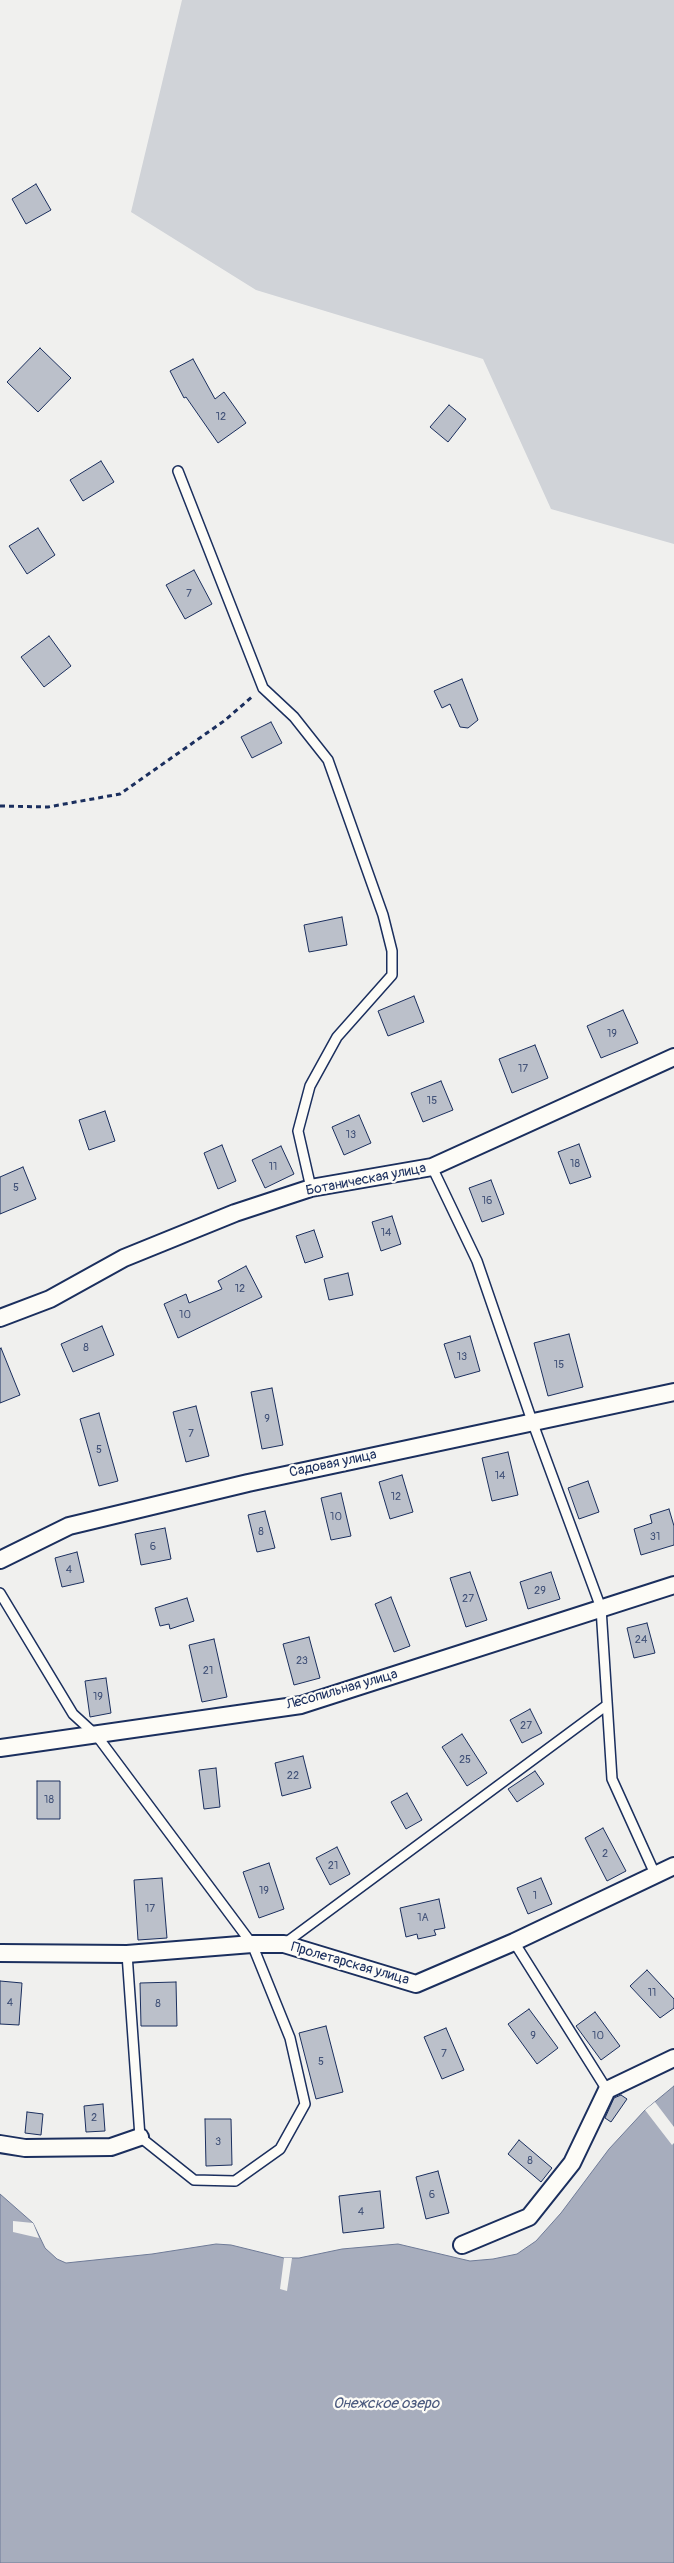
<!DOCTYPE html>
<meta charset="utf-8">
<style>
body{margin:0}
canvas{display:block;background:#f0f0ee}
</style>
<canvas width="674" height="2563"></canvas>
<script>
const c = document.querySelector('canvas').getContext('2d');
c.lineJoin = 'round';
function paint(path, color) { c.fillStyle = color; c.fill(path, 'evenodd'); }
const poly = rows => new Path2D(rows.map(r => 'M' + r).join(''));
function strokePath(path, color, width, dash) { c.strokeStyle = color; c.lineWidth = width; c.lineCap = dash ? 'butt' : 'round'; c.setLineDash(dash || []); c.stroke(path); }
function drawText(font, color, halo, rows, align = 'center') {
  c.font = font + ' Pangolin,sans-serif'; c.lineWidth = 4.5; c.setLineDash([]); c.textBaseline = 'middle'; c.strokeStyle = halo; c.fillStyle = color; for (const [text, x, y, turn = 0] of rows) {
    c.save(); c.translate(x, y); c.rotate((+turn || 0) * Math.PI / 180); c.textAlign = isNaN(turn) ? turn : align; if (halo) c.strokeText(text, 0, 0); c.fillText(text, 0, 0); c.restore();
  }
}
paint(poly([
 [182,0,674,0,674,544,551,509,483,359,256,290,131,212]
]), '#d0d3d8');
const water = poly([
 [674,2086,674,2563,0,2563,0,2194,33,2223,45,2248,57,2259,66,2263,152,2254,216,2244,231,2245,284,2258,299,2258,342,2249,398,2244,470,2261,493,2259,517,2254,536,2241,561,2213,609,2149,645,2110,674,2086]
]);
paint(water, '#a7adbd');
strokePath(water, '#6f7b97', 1);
paint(poly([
 [655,2102,674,2127,674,2143,672,2145,645,2110],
 [13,2221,33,2223,39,2238,13,2232],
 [284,2258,292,2258,287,2291,280,2289]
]), '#f0f0ee');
const building = poly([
 [36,184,51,210,26,224,12,199,36,184],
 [40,348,71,378,38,412,7,382,40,348],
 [193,359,215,399,224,392,246,423,218,443,186,397,184,398,170,371,193,359],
 [449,405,466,419,448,442,430,427,449,405],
 [101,461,114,482,83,501,70,480,101,461],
 [38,528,55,555,27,574,9,546,38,528],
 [194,570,212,604,185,619,166,585,194,570],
 [49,636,71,666,44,687,21,657,49,636],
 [462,679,478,720,468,728,460,727,450,704,442,708,434,691,462,679],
 [271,722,282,743,252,758,241,737,271,722],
 [342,917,347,945,309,952,304,925,342,917],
 [414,996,424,1022,388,1036,378,1011,414,996],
 [623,1010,638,1043,601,1058,587,1026,623,1010],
 [535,1045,548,1078,512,1093,499,1059,535,1045],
 [441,1081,453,1110,423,1122,411,1093,441,1081],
 [105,1111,115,1141,89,1150,79,1120,105,1111],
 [359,1115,371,1143,344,1155,332,1127,359,1115],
 [579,1144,591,1177,570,1184,558,1152,579,1144],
 [222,1145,236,1181,218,1189,204,1153,222,1145],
 [281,1146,294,1174,265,1188,252,1160,281,1146],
 [23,1167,36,1199,0,1214,0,1177,23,1167],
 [491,1180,504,1214,482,1222,469,1188,491,1180],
 [392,1216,401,1244,381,1251,372,1222,392,1216],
 [314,1230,323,1257,305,1263,296,1236,314,1230],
 [246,1266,262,1297,178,1338,164,1304,186,1294,189,1303,222,1289,218,1281,246,1266],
 [348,1273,353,1295,329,1300,324,1279,348,1273],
 [102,1326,114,1355,73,1372,61,1344,102,1326],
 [569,1334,583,1387,548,1396,534,1343,569,1334],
 [470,1336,480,1371,455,1378,444,1344,470,1336],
 [1,1348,20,1395,0,1403,0,1349,1,1348],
 [272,1388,283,1445,262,1449,251,1392,272,1388],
 [196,1406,209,1456,186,1462,173,1412,196,1406],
 [99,1413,118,1481,99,1486,80,1419,99,1413],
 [508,1452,518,1495,492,1501,482,1458,508,1452],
 [402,1475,413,1512,390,1519,379,1482,402,1475],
 [588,1481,599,1512,579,1519,568,1488,588,1481],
 [341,1493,351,1536,331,1540,321,1498,341,1493],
 [669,1509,674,1526,674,1545,641,1555,634,1529,652,1523,650,1515,669,1509],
 [265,1511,275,1548,257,1552,248,1515,265,1511],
 [165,1528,171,1559,141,1565,135,1534,165,1528],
 [77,1552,84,1582,62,1587,55,1558,77,1552],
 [470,1572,487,1620,466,1627,450,1578,470,1572],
 [551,1572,560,1599,528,1609,520,1582,551,1572],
 [391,1597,410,1646,394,1652,375,1604,391,1597],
 [187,1598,194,1621,170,1629,169,1624,160,1626,155,1608,187,1598],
 [647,1623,655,1653,634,1658,627,1628,647,1623],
 [309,1637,320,1678,294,1685,283,1644,309,1637],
 [214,1639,227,1697,202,1702,189,1645,214,1639],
 [106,1678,111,1713,90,1717,85,1681,106,1678],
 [530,1709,542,1733,522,1743,510,1720,530,1709],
 [462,1734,487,1773,467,1786,442,1747,462,1734],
 [303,1756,311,1788,282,1796,275,1763,303,1756],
 [216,1768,220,1807,204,1809,199,1770,216,1768],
 [535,1771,544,1784,517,1802,508,1789,535,1771],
 [37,1781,60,1781,60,1819,37,1819,37,1781],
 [407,1793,422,1820,406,1829,391,1802,407,1793],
 [603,1828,626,1871,607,1881,585,1838,603,1828],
 [337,1847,350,1874,330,1885,316,1858,337,1847],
 [269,1863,284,1909,259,1918,243,1872,269,1863],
 [162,1878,167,1938,138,1940,134,1880,162,1878],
 [541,1878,552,1904,528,1914,517,1888,541,1878],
 [439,1899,445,1928,434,1930,436,1935,418,1939,417,1934,406,1937,400,1908,439,1899],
 [647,1970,674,1999,674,2008,660,2018,630,1986,647,1970],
 [0,1981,22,1983,19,2025,0,2024,0,1981],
 [176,1982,177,2026,141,2026,140,1983,176,1982],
 [529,2009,558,2048,537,2064,508,2024,529,2009],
 [595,2012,620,2046,601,2060,576,2026,595,2012],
 [326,2026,343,2092,316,2099,299,2033,326,2026],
 [446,2028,464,2070,442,2079,424,2037,446,2028],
 [621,2095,627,2099,611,2122,605,2118,614,2098,621,2095],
 [103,2104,105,2131,86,2132,84,2106,103,2104],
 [27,2112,43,2114,41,2135,25,2133,27,2112],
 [205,2119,231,2119,232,2165,206,2166,205,2119],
 [519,2140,552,2168,541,2182,508,2154,519,2140],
 [438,2171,449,2213,426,2219,416,2177,438,2171],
 [380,2191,384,2228,343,2233,339,2196,380,2191]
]);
paint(building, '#bbc0ca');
strokePath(building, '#1b2f5e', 1);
const service = poly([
 [178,471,263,688,294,717,328,760,383,915,392,951,392,975,337,1037,310,1086,298,1131,311,1188],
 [432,1167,477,1261,532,1421,601,1608,612,1779,655,1874],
 [0,1593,73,1714,97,1736,252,1944,290,2038,305,2104,280,2149,235,2181,194,2180,140,2137,127,1954],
 [514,1942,607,2090],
 [284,1944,607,1705]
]);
const minor = poly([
 [0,1318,50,1299,124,1258,235,1213,311,1188,432,1167,674,1057],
 [0,1560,69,1526,248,1483,674,1392],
 [0,1748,301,1705,674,1585],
 [0,1953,127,1954,252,1944,284,1944,416,1984,514,1942,674,1866],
 [0,2144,25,2148,111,2147,140,2137],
 [462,2245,529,2217,572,2163,607,2090,674,2058]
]);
strokePath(service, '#1b2f5e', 12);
strokePath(minor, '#1b2f5e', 20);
strokePath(poly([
 [0,806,48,807,120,794,224,721,253,696]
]), '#1b2f5e', 3, [5, 4]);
strokePath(service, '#fdfcf7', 9);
strokePath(minor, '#fdfcf7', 16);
drawText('11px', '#435379', null, [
 ["12",221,417],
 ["7",189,594],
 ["19",612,1034],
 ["17",523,1069],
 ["15",432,1101],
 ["13",351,1135],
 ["18",575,1164],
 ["11",273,1167],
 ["5",16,1188],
 ["16",487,1201],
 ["14",386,1233],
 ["12",240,1289],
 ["10",185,1315],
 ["8",86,1348],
 ["13",462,1357],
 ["15",559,1365],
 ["9",267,1419],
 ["7",191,1434],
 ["5",99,1450],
 ["14",500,1476],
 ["12",396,1497],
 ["10",336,1517],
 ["8",261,1532],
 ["31",655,1537],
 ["6",153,1547],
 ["4",69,1570],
 ["29",540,1591],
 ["27",468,1599],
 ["24",641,1640],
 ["23",302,1661],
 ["21",208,1671],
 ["19",98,1697],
 ["27",526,1726],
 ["25",465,1760],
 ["22",293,1776],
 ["18",49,1800],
 ["2",605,1854],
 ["21",333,1866],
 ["19",264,1891],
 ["1",535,1896],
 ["17",150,1909],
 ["1А",423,1918],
 ["11",652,1993],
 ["4",10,2003],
 ["8",158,2004],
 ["9",533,2036],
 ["10",598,2036],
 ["7",444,2054],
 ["5",321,2062],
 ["2",94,2118],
 ["3",218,2142],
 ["8",530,2161],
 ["6",432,2195],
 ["4",361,2212]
]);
drawText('14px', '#1b2f5e', '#fdfcf7', [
 ["Ботаническая улица",366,1180,-11],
 ["Садовая улица",333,1464,-12],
 ["Лесопильная улица",342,1690,-16],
 ["Пролетарская улица",350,1964,16]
]);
drawText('italic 15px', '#4c5b7f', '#fdfcf7', [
 ["Онежское озеро",386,2404]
]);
</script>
